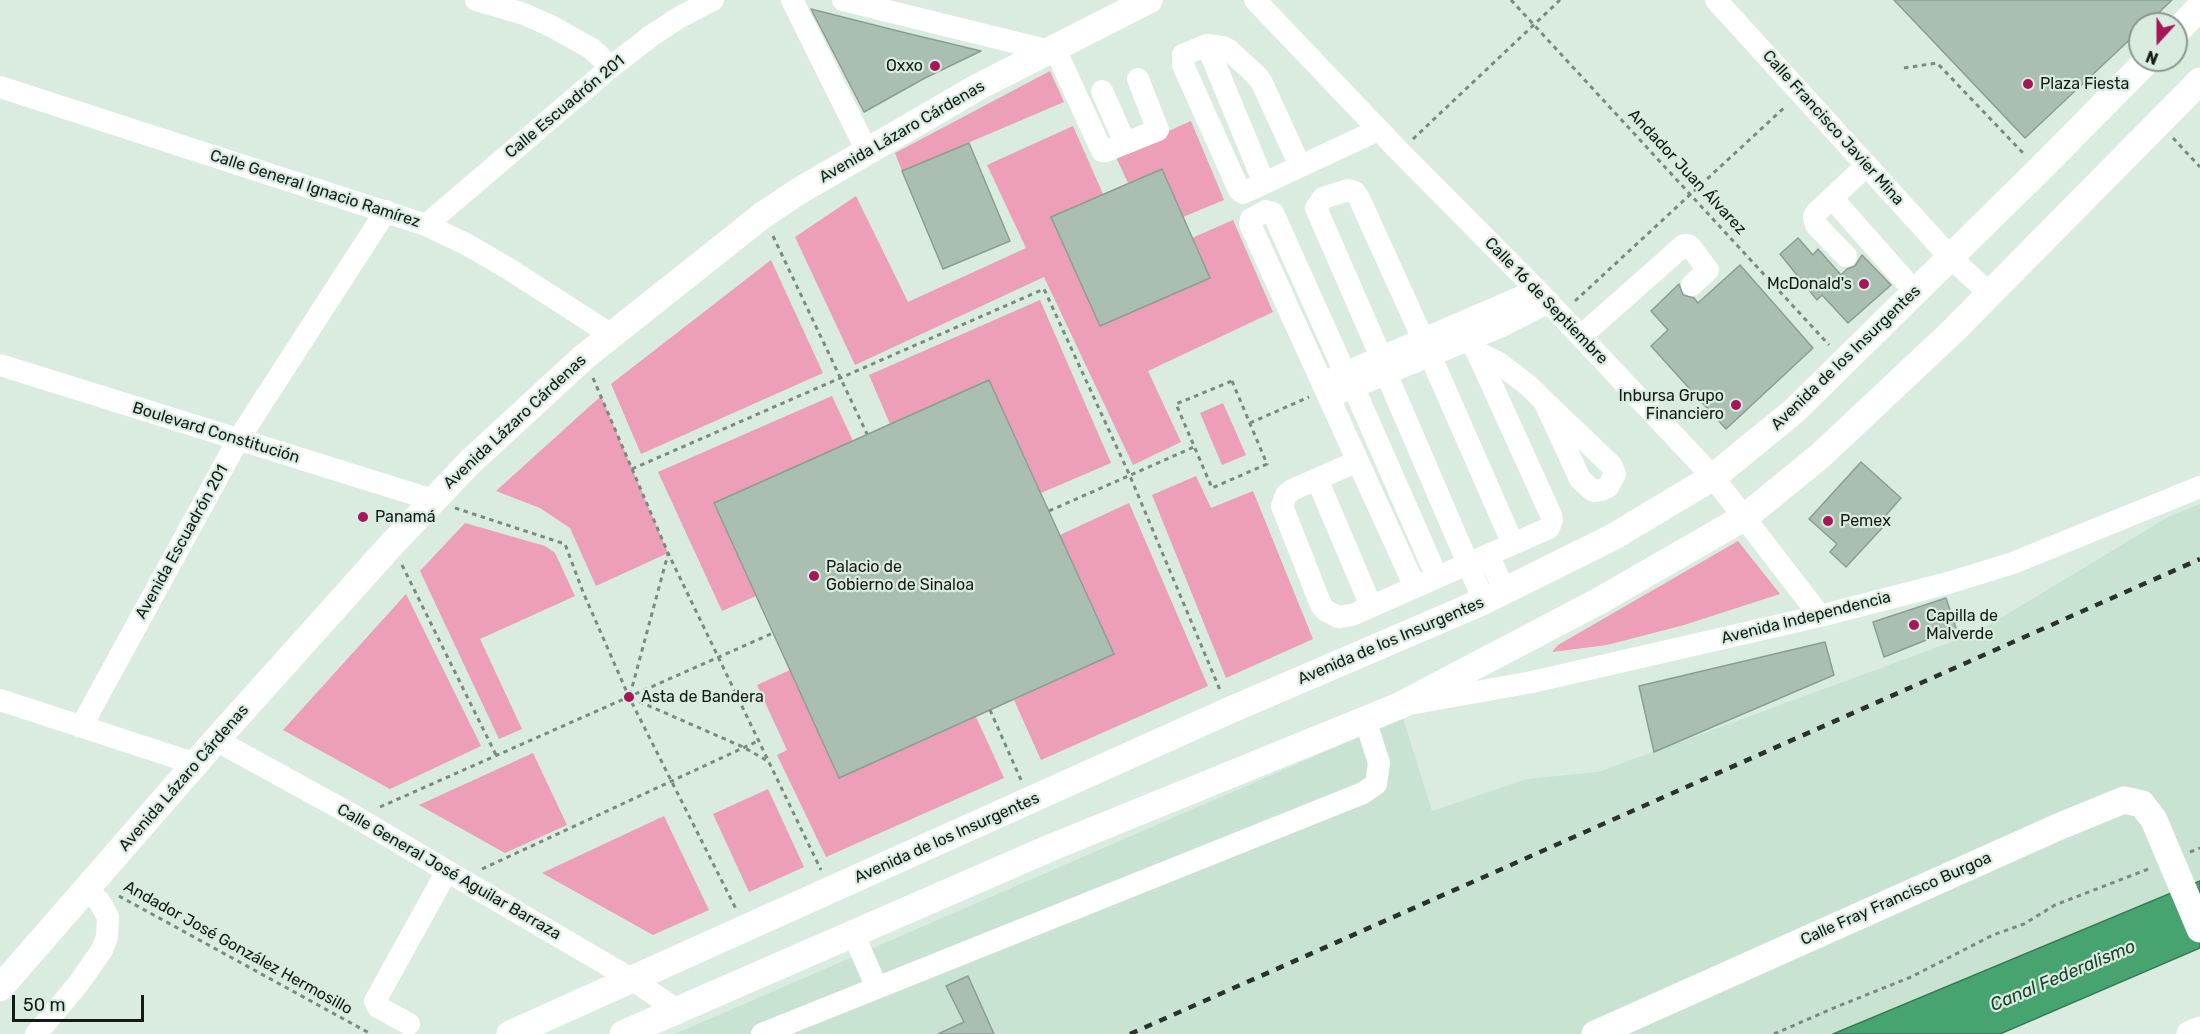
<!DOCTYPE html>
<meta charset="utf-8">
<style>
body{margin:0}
#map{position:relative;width:2200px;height:1034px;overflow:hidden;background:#d9ecdf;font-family:Rubik,sans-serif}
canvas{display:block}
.north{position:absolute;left:2128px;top:12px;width:60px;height:60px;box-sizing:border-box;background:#d9ecdf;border:2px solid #8a988f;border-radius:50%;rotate:201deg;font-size:16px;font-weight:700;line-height:24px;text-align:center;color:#141b16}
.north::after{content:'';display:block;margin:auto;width:21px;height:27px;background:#a6175a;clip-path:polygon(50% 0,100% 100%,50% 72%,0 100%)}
.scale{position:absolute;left:12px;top:995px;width:132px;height:27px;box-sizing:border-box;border:3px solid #141b16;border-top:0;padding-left:8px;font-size:18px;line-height:21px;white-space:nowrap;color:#141b16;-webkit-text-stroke:4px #d9ecdf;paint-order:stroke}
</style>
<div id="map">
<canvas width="2200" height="1034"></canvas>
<div class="north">N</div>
<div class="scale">50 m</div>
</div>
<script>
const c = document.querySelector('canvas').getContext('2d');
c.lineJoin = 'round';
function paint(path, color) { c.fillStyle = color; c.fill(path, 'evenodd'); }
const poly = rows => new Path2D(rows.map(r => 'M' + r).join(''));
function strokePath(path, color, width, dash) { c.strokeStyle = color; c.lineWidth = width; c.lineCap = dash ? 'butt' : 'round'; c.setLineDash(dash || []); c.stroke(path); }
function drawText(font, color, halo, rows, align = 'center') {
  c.font = font + ' Rubik,sans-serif'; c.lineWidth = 4.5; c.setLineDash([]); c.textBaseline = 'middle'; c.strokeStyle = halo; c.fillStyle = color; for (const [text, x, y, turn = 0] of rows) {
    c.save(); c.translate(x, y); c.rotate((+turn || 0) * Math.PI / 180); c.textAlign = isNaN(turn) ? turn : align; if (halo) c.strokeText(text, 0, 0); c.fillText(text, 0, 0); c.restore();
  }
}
paint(poly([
 [2200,504,2200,881,1833,1034,675,1034,1403,718,1432,811,1527,779,1598,772,1976,633,2168,517]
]), '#c8e3d1');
paint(poly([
 [1050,71,1064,102,902,171,895,153],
 [1191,121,1224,200,1183,217,1162,169,1128,183,1115,155],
 [1073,126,1103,194,1052,217,1100,326,1210,278,1192,238,1233,220,1273,312,1148,371,1181,442,1133,465,1044,277,855,365,795,237,856,196,908,302,1026,248,987,165],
 [771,260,823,373,641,454,611,384],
 [1040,300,1111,463,1041,493,989,380,890,424,869,375],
 [601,396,668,553,596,586,570,528,540,508,496,491],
 [832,396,853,441,714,503,756,596,722,611,658,472],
 [1223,403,1246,455,1222,465,1200,413],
 [1196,476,1211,508,1253,491,1313,639,1226,678,1152,495],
 [1129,503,1208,686,1041,760,1014,700,1114,654,1060,535],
 [465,523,545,546,555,553,575,596,480,639,522,729,499,739,420,571],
 [1738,541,1780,594,1684,625,1607,645,1552,652,1558,645],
 [406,594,481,746,390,789,283,730],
 [790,670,839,778,976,717,1004,778,826,857,777,755,787,750,757,685],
 [533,753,567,825,505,853,419,805],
 [768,789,804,867,749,892,713,814],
 [664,816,709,910,653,935,542,873]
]), '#ec9fb6');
const water = poly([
 [2200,881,2200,948,2000,1034,1833,1034,2200,881]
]);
paint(water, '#47a471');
strokePath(water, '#387b56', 1.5);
const building = poly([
 [1894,0,2172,0,2147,24,2140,24,2140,30,2025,138,1894,0],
 [811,9,906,33,981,51,925,78,864,112,811,9],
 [969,143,1010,241,943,269,902,171,969,143],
 [1162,169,1210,278,1100,326,1051,217,1162,169],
 [1798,238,1813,255,1818,249,1841,275,1847,269,1855,266,1862,255,1891,285,1848,323,1822,295,1817,300,1780,254,1798,238],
 [1740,265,1813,348,1726,429,1651,346,1668,330,1651,311,1679,284,1683,295,1694,298,1698,303,1740,265],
 [989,380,1114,654,839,778,714,503,989,380],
 [1861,462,1901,498,1880,522,1884,526,1846,567,1830,552,1837,544,1809,519,1861,462],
 [1946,598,1956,628,1884,657,1873,622,1946,598],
 [1825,642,1834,675,1654,752,1639,686,1825,642],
 [968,976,994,1034,938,1034,964,1022,946,986,968,976]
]);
paint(building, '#abbeb2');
strokePath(building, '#8c9e92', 1.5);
strokePath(poly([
 [1511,0,1829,345],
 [1904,68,1937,63,2024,154],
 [2173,138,2200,167],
 [1413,139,1560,0],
 [773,236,867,434],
 [1575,301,1786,106],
 [593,378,668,553,821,870],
 [1232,381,1267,464,1212,488,1176,404,1232,381],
 [1250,423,1309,397],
 [632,469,1044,289,1130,476,1220,690],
 [455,508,565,544,583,592,629,697,736,909],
 [1049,511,1194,447],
 [402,565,496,755],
 [630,695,668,554],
 [631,698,743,747,766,760],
 [990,710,1021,780],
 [380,807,773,633],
 [2190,852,2200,848],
 [482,869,758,741],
 [119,896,371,1034],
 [1774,1034,1836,1007,1911,977,1993,935,2024,924,2055,905,2151,868]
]), '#7c8980', 3, [4.5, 4.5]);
strokePath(poly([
 [476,0,524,14,551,26,592,49,611,67],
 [792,0,867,151],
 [843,0,1050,51],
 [1255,0,1400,152,1537,290,1713,477,1820,616],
 [1716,0,1950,257,1989,293],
 [1207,45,1264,183],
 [1055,49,1102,151,1106,151,1158,130,1138,79],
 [0,87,426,225,466,244,509,269,610,334],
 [1102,91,1125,143],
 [1300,166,1262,83,1257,76,1229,50,1223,47,1207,45,1183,55,1183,65,1239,190,1243,193,1378,130],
 [1832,198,1915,292],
 [426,225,611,67,651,36,680,17,713,0],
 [1846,256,1816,225,1814,217,1816,213,1867,165],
 [1581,336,1684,245,1687,245,1690,246,1708,270,1692,285],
 [1477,352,1499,363,1529,386,1544,401,1612,466,1615,474,1608,487,1601,490,1593,491,1580,479,1544,401],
 [1430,355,1513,544],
 [1381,357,1316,208,1323,198,1348,190,1355,192,1359,198,1423,339],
 [0,365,433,500],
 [1345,373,1273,213,1266,211,1251,219,1250,224,1415,587],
 [1386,373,1484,601],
 [1335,377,1537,290],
 [1353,386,1437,577],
 [1329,397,1502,326,1549,302],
 [1358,461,1292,490,1286,495,1282,506,1321,605,1325,610,1338,617,1352,615,1549,528,1552,520,1551,515,1471,339],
 [1317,479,1371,606],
 [1488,555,1505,591],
 [0,700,196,764],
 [1415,703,1532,682,1820,616,1948,583,2013,563,2200,487],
 [81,727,238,440,386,211],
 [216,740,356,817,447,871,633,980,677,1010],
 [853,933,877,988],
 [409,1024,378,1007,375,1001,447,871],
 [36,1034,79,983,102,950,107,937,108,917,99,901,87,891],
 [762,1034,1363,793,1376,784,1379,763,1365,719]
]), '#fff', 22);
strokePath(poly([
 [2176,32,2200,7],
 [0,988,216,740,392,544,470,462,584,357,763,215,799,191,978,87,1149,0],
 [510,1034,1228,711,1484,601,1613,537,1713,477,1794,411,2039,170,2148,60],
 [623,1034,1050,848,1399,706,1599,601,1745,517,1820,456,1953,331,2200,81],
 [1595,1034,2058,827,2124,800,2142,804,2154,820,2200,929],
 [2190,1034,2200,1030]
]), '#fff', 27);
strokePath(poly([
 [1130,1034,2200,559]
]), '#29322c', 4.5, [8, 8]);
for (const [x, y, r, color] of [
 [935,66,6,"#a6175a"],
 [2028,84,6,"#a6175a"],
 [1864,284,6,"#a6175a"],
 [1736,405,6,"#a6175a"],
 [363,517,6,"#a6175a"],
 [1828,521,6,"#a6175a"],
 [814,576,6,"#a6175a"],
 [1914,625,6,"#a6175a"],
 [629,697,6,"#a6175a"]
]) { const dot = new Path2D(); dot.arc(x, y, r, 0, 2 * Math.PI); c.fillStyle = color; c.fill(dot); strokePath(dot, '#d9ecdf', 2); }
drawText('16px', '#141b16', '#d9ecdf', [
 ["Oxxo",923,66,"right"],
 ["Plaza Fiesta",2040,84],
 ["McDonald's",1852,284,"right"],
 ["Inbursa Grupo",1724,396,"right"],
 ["Financiero",1724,414,"right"],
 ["Panamá",375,517],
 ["Pemex",1840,521],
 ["Palacio de",826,567],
 ["Gobierno de Sinaloa",826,585],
 ["Capilla de",1926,616],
 ["Malverde",1926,634],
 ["Asta de Bandera",641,697]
], 'left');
drawText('16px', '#141b16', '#d9ecdf', [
 ["Calle Escuadrón 201",565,107,-40],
 ["Calle Francisco Javier Mina",1833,128,48],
 ["Avenida Lázaro Cárdenas",902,132,-30],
 ["Andador Juan Álvarez",1687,172,47],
 ["Calle General Ignacio Ramírez",315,189,18],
 ["Calle 16 de Septiembre",1546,301,46],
 ["Avenida de los Insurgentes",1846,358,-44],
 ["Avenida Lázaro Cárdenas",515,422,-43],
 ["Boulevard Constitución",216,433,17],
 ["Avenida Escuadrón 201",182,542,-61],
 ["Avenida Independencia",1806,618,-14],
 ["Avenida de los Insurgentes",1391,641,-23],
 ["Avenida Lázaro Cárdenas",184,778,-49],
 ["Avenida de los Insurgentes",947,838,-24],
 ["Calle General José Aguilar Barraza",449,872,30],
 ["Calle Fray Francisco Burgoa",1896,899,-24],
 ["Andador José González Hermosillo",238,948,29]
]);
drawText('italic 18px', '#1a412c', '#d9ecdf', [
 ["Canal Federalismo",2063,976,-23]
]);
</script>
